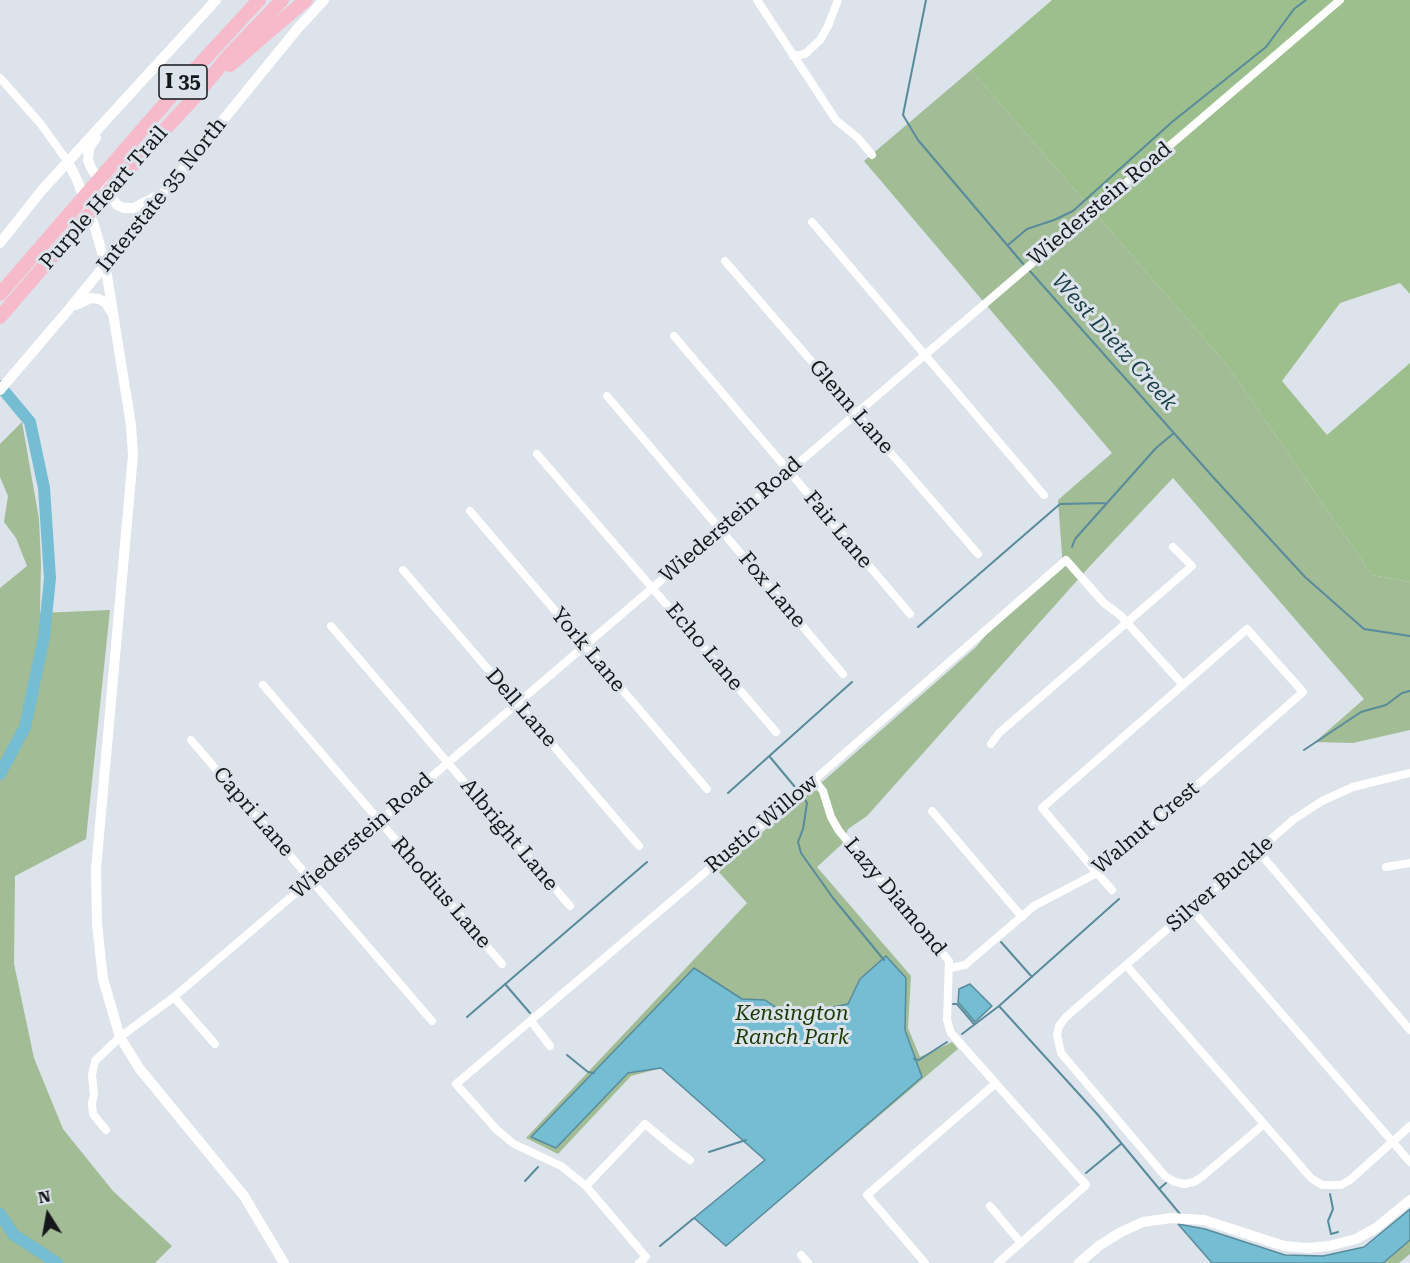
<!DOCTYPE html>
<style>
body{margin:0}
#map{position:relative;width:1410px;height:1263px;overflow:hidden;background:#dce3eb;font-family:"Roboto Serif",serif}
canvas{display:block}
.north{position:absolute;left:18px;top:1185px;width:60px;height:60px;-webkit-text-stroke:4px #dce3eb;paint-order:stroke;rotate:349deg;font-size:16px;font-weight:700;line-height:24px;text-align:center;color:#15171a}
.north::after{content:'';display:block;margin:auto;width:21px;height:27px;background:#15171a;clip-path:polygon(50% 0,100% 100%,50% 72%,0 100%)}
</style>
<div id="map">
<canvas width="1410" height="1263"></canvas>
<div class="north">N</div>
</div>
<script>
const c = document.querySelector('canvas').getContext('2d');
c.lineJoin = 'round';
function paint(path, color) { c.fillStyle = color; c.fill(path, 'evenodd'); }
const poly = rows => new Path2D(rows.map(r => 'M' + r).join(''));
function strokePath(path, color, width, dash) { c.strokeStyle = color; c.lineWidth = width; c.lineCap = dash ? 'butt' : 'round'; c.setLineDash(dash || []); c.stroke(path); }
function drawText(font, color, halo, rows, align = 'center') {
  c.font = font + ' "Roboto Serif",serif'; c.lineWidth = 6; c.setLineDash([]); c.textBaseline = 'middle'; c.strokeStyle = halo; c.fillStyle = color; for (const [text, x, y, turn = 0] of rows) {
    c.save(); c.translate(x, y); c.rotate((+turn || 0) * Math.PI / 180); c.textAlign = isNaN(turn) ? turn : align; if (halo) c.strokeText(text, 0, 0); c.fillText(text, 0, 0); c.restore();
  }
}
paint(poly([
 [971,70,1228,366,1372,575,1410,582,1410,730,1353,743,1315,742,1364,699,1173,478,1090,566,867,816,848,829,842,844,817,867,911,976,908,1028,920,1057,952,1042,958,1049,726,1246,694,1218,765,1160,661,1068,631,1076,558,1154,526,1138,747,903,717,870,813,790,976,647,991,629,1063,568,1058,500,1112,453,864,161],
 [22,422,39,519,41,563,40,613,110,610,86,839,15,876,14,964,34,1058,63,1129,113,1191,172,1246,155,1263,0,1263,0,588,27,566,16,538,4,522,8,496,0,477,0,444],
 [1410,1240,1410,1254,1399,1263,1384,1263]
]), '#a2bc96');
paint(poly([
 [1052,0,1410,0,1410,294,1400,283,1340,303,1282,381,1327,435,1410,363,1410,582,1372,575,1228,366,971,70]
]), '#9dbf8d');
const water = poly([
 [886,956,906,978,905,1030,922,1077,726,1246,694,1218,765,1160,661,1068,628,1073,556,1148,531,1137,694,968,742,999,765,1000,789,1016,848,1004,860,979,886,956],
 [970,984,992,1006,975,1022,958,1002,959,989,970,984],
 [1410,1209,1410,1240,1383,1263,1212,1263,1178,1224,1205,1229,1285,1255,1323,1256,1364,1247,1410,1209]
]);
paint(water, '#74bdd2');
strokePath(water, '#588b9b', 1.5);
strokePath(poly([
 [926,0,903,115,918,140,1025,266],
 [1008,245,1027,229,1054,220,1073,211,1172,122,1266,47,1294,9,1306,0],
 [1029,270,1213,477,1305,577,1364,629,1410,636],
 [1072,547,1075,539,1156,448,1174,433],
 [918,627,1060,504,1107,503],
 [1304,750,1361,712,1386,705,1402,693,1410,691],
 [770,757,795,787],
 [728,793,852,682],
 [803,796,807,803,803,829,798,842,801,853,833,898,884,960],
 [1001,942,1032,977],
 [505,984,530,1013],
 [953,1004,957,1004,974,1024],
 [999,1006,1119,899],
 [467,1017,647,862],
 [962,1034,999,1006,1098,1115,1180,1214],
 [567,1055,588,1072,594,1073],
 [914,1059,919,1060,947,1042],
 [709,1152,746,1140],
 [1086,1173,1121,1144],
 [525,1181,538,1167],
 [1159,1189,1166,1183],
 [1330,1194,1333,1209,1328,1221,1331,1234,1338,1232],
 [660,1246,694,1218]
]), '#588b9b', 2);
strokePath(poly([
 [0,386,30,422,44,488,50,578,44,637,25,727,0,774],
 [0,1214,14,1235,57,1263]
]), '#74bdd2', 12);
strokePath(poly([
 [757,0,836,120,858,138,872,155],
 [793,56,805,54,820,40,828,26,838,0],
 [0,78,40,123,68,162],
 [812,222,1044,495],
 [725,261,978,554],
 [674,336,910,614],
 [607,396,843,674],
 [537,454,776,732],
 [470,511,707,789],
 [403,570,639,846],
 [331,626,570,906],
 [263,685,502,964],
 [191,740,432,1021],
 [991,744,999,733,1192,566,1173,547],
 [814,780,823,791,831,817,839,831,949,961,947,1020,951,1033,1086,1185,998,1263],
 [932,811,1022,917],
 [1258,851,1410,1030],
 [1386,867,1410,863],
 [1191,909,1410,1162],
 [1126,965,1311,1178,1322,1185,1341,1185,1350,1180,1410,1126],
 [950,968,965,965,1034,906,1097,873,1303,692,1247,629,1042,808,1097,873,1112,890],
 [174,997,215,1044],
 [531,1021,550,1046],
 [1264,1124,1203,1176,1194,1182,1184,1184,1175,1182,1165,1176,1061,1053,1057,1035,1059,1026,1066,1017,1293,820,1322,801,1353,787,1410,773],
 [106,1130,93,1114,92,1103,94,1095,92,1075,95,1061,120,1037,174,997,1340,0],
 [586,1186,645,1124,675,1149,690,1160],
 [990,1206,1021,1243],
 [801,1255,808,1263],
 [639,1263,646,1257,586,1186,561,1166,514,1144,497,1130,456,1084,814,780,1066,560,1104,603,1120,615,1183,685],
 [925,1263,867,1195,996,1083]
]), '#fff', 8);
strokePath(poly([
 [96,138,89,148,88,160,91,168,117,205,124,208,134,208,157,196],
 [68,162,77,180,95,228,105,263,131,425,133,455,96,869,97,924,103,979,120,1037,139,1068,244,1196,284,1263],
 [0,243,42,190,216,0],
 [76,305,91,298,99,299,106,303,112,313],
 [0,390,70,308,298,28,324,0],
 [1079,1263,1100,1245,1121,1232,1143,1222,1171,1218,1204,1220,1284,1246,1308,1248,1329,1246,1356,1239,1376,1228,1410,1200]
]), '#fff', 10);
strokePath(poly([
 [230,65,306,0],
 [0,294,187,78,259,0],
 [0,317,119,179,193,99,230,54,282,0]
]), '#f7baca', 14);
for (const [x, y, w] of [
 [183,82,48]
]) { const box = new Path2D(); box.roundRect(x - w / 2, y - 17, w, 34, 4.5); c.fillStyle = '#dce3eb'; c.fill(box); strokePath(box, '#15171a', 1.5); }
drawText('bold 20px', '#15171a', null, [
 ["I 35",183,82]
]);
drawText('21px', '#15171a', '#dce3eb', [
 ["Interstate 35 North",162,195,-51],
 ["Purple Heart Trail",104,198,-49],
 ["Wiederstein Road",1100,204,-40],
 ["Glenn Lane",851,407,49],
 ["Wiederstein Road",731,520,-41],
 ["Fair Lane",838,530,50],
 ["Fox Lane",772,590,50],
 ["Echo Lane",704,647,50],
 ["York Lane",588,650,50],
 ["Dell Lane",521,708,49],
 ["Capri Lane",253,812,49],
 ["Rustic Willow",762,824,-40],
 ["Walnut Crest",1146,828,-40],
 ["Albright Lane",509,835,50],
 ["Wiederstein Road",362,836,-41],
 ["Silver Buckle",1220,884,-41],
 ["Rhodius Lane",441,893,49],
 ["Lazy Diamond",895,897,50]
]);
drawText('italic 21px', '#1b3b05', '#dce3eb', [
 ["Kensington",792,1014],
 ["Ranch Park",792,1038]
]);
drawText('italic 22px', '#1d4049', '#dce3eb', [
 ["West Dietz Creek",1114,342,48]
]);
</script>
